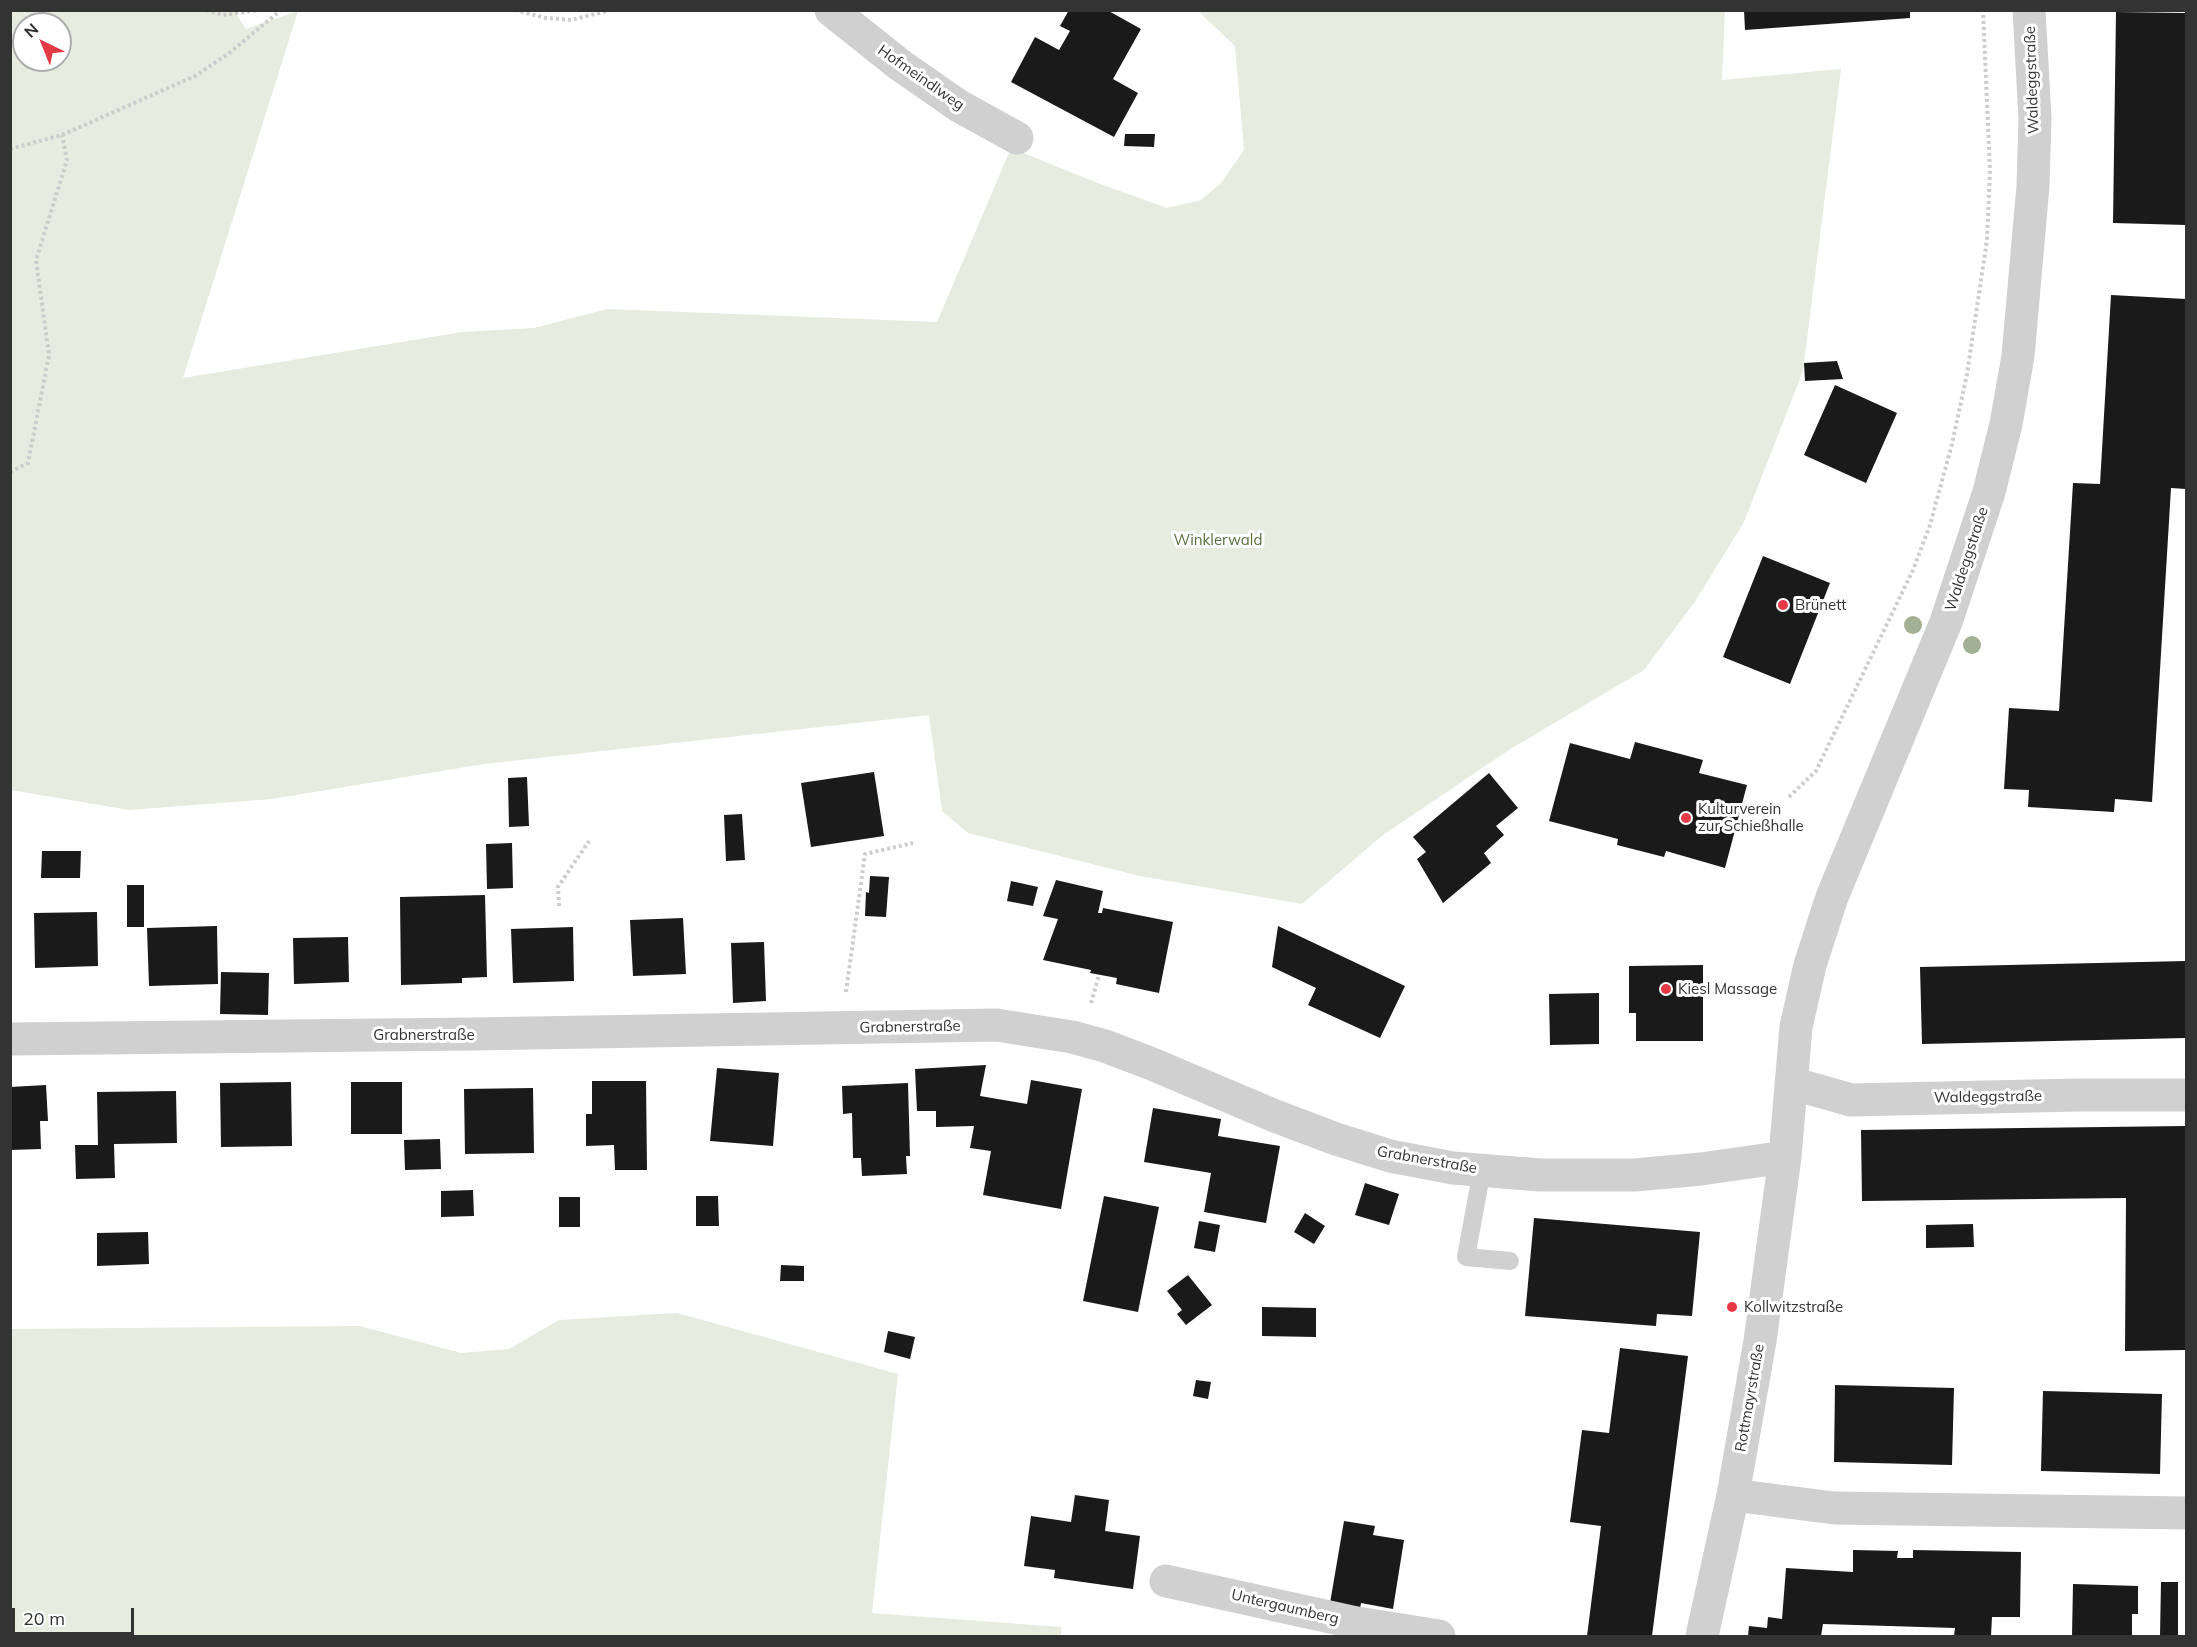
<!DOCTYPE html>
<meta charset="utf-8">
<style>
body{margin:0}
#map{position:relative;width:2197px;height:1647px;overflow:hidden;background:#fff;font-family:Mulish,sans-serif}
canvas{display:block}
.frame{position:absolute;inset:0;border:12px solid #333;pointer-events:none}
.north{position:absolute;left:12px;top:12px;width:60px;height:60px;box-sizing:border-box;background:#fff;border:2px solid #adadad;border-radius:50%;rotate:317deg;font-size:16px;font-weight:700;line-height:24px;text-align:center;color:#333}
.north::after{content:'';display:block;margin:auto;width:21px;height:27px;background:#e63946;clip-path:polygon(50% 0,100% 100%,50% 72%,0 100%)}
.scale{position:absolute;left:12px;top:1608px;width:122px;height:27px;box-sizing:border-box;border:3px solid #333;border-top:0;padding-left:8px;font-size:18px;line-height:21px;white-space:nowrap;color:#333;-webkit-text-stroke:4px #fff;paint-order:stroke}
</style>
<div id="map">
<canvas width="2197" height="1647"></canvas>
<div class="frame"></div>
<div class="north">N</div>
<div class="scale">20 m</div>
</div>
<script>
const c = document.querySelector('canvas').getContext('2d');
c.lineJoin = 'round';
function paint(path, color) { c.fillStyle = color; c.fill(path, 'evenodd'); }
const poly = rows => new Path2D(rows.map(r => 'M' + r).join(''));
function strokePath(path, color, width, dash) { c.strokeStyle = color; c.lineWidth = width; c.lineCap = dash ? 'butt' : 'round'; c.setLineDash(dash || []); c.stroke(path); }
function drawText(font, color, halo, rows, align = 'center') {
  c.font = font + ' Mulish,sans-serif'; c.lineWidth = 6; c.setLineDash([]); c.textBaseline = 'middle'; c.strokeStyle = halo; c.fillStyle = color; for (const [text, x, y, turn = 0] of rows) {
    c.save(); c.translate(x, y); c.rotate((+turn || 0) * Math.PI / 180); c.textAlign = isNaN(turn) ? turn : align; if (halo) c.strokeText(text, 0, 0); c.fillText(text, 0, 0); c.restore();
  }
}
paint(poly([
 [10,11,234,11,246,29,298,11,183,378,462,332,534,328,607,309,937,322,1011,148,1095,182,1167,208,1201,200,1221,183,1244,150,1235,46,1198,11,1725,11,1722,80,1841,69,1803,371,1744,522,1696,600,1644,670,1512,748,1383,835,1302,904,1140,876,968,833,942,811,929,715,484,764,272,799,129,810,11,790],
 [24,24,60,24,60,60,24,60],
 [677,1313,898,1374,872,1613,1061,1627,1061,1636,11,1636,11,1329,360,1326,461,1353,509,1349,559,1320]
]), '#e6ecdf');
paint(poly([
 [1069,10,1107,10,1141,29,1113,79,1138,93,1114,137,1011,82,1035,37,1059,50,1070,31,1060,26],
 [1744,10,1910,10,1910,18,1745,30],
 [2116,12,2186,13,2186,225,2113,223],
 [1125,134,1155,134,1154,147,1124,146],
 [2111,295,2186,299,2186,489,2171,488,2152,802,2115,799,2114,812,2028,807,2029,790,2004,789,2009,708,2059,711,2073,483,2100,484],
 [1837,361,1843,379,1805,381,1804,363],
 [1835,385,1897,413,1866,483,1804,455],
 [1763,556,1830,583,1790,684,1723,657],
 [1635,742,1703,760,1699,773,1747,785,1725,868,1666,851,1664,857,1617,845,1618,839,1549,821,1570,743,1630,759],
 [874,772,884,836,811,847,801,783],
 [1489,773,1518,808,1496,826,1504,835,1484,853,1491,863,1443,903,1417,859,1426,852,1413,837],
 [527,777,529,826,509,827,508,778],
 [742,814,745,860,726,861,724,815],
 [512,843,513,888,487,889,486,844],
 [42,851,81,851,80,878,41,878],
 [870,876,889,877,886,917,865,916,866,892,869,893],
 [1056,880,1103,891,1098,913,1102,913,1103,908,1173,922,1159,993,1116,984,1117,978,1090,973,1091,970,1043,960,1058,919,1043,916],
 [1011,881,1038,887,1033,906,1007,901],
 [127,885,144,885,144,927,127,927],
 [485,895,487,977,462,978,462,983,401,985,400,897],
 [97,912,98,966,35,968,34,913],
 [683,918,686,974,633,976,630,920],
 [217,926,218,984,149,986,147,928],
 [1278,926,1405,986,1380,1038,1308,1005,1316,988,1272,967],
 [573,927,574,981,513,983,511,929],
 [348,937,349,982,294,984,293,938],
 [764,942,766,1001,733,1003,731,943],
 [2186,961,2186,1038,1922,1044,1920,967],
 [1703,965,1703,1041,1636,1041,1636,1013,1629,1013,1629,966],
 [221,972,269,973,268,1015,220,1014],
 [1599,993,1599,1044,1550,1045,1549,994],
 [986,1065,980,1096,1027,1104,1031,1080,1082,1089,1061,1209,983,1195,991,1151,970,1148,974,1126,936,1127,936,1111,917,1111,915,1069],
 [717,1068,779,1073,773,1146,710,1141],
 [592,1081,646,1081,647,1170,615,1170,614,1145,586,1146,586,1114,592,1114],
 [291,1082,292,1146,221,1147,220,1083],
 [351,1082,402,1082,402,1134,351,1134],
 [908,1083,910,1156,906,1156,907,1174,862,1176,861,1158,853,1158,852,1113,843,1114,842,1086],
 [46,1085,48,1121,40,1121,41,1149,10,1150,10,1087],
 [533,1088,534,1153,465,1154,464,1089],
 [176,1091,177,1143,114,1144,115,1178,76,1179,75,1145,98,1145,97,1092],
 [1153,1108,1221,1119,1218,1136,1280,1146,1266,1223,1204,1212,1211,1173,1144,1162],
 [2186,1126,2186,1350,2125,1351,2126,1198,1862,1201,1861,1130],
 [440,1139,441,1169,405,1170,404,1140],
 [1365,1183,1399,1194,1389,1225,1355,1215],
 [473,1190,474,1216,441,1217,441,1191],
 [696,1196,718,1196,719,1226,696,1226],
 [1104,1196,1159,1207,1138,1312,1083,1301],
 [559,1197,580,1197,580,1227,559,1227],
 [1305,1213,1325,1226,1314,1244,1294,1232],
 [1534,1218,1700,1232,1692,1316,1657,1314,1656,1326,1525,1316],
 [1199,1221,1220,1225,1215,1252,1194,1248],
 [1973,1224,1974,1247,1926,1248,1926,1225],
 [148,1232,149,1264,97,1266,97,1233],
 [781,1265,804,1266,804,1281,780,1281],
 [1188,1275,1212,1305,1186,1325,1177,1314,1182,1310,1167,1291],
 [1262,1307,1316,1308,1316,1337,1262,1336],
 [888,1331,915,1337,910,1359,884,1352],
 [1620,1348,1688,1356,1652,1636,1587,1636,1601,1526,1570,1522,1582,1430,1609,1433],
 [1196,1380,1211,1382,1208,1399,1193,1396],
 [1835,1385,1954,1388,1952,1465,1834,1462],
 [2043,1391,2162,1394,2160,1474,2041,1471],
 [1075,1495,1109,1500,1105,1531,1140,1536,1133,1589,1054,1578,1055,1570,1024,1566,1031,1516,1071,1522],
 [1344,1521,1375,1526,1373,1535,1404,1540,1393,1609,1361,1603,1359,1614,1329,1609],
 [1853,1550,1898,1551,1897,1558,1913,1558,1913,1550,2021,1552,2020,1617,1992,1617,1991,1636,1954,1636,1955,1628,1823,1624,1821,1636,1748,1636,1749,1626,1767,1628,1768,1617,1782,1619,1786,1568,1853,1572],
 [2161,1582,2178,1582,2178,1636,2160,1636],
 [2073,1584,2138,1586,2138,1614,2132,1614,2132,1636,2072,1636]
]), '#1a1a1a');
strokePath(poly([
 [206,10,223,15,260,10],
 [515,10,546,18,571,20,611,10],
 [10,149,62,135,195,76,228,54,281,10],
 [10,472,28,463,49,355,36,260,67,160,62,135],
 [1789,797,1816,771,1913,570,1930,525,1952,444,1967,374,1987,240,1990,171,1983,10],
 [559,906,558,887,589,841],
 [846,992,865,854,913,843],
 [1091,1003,1099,975]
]), '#cdcdcd', 4, [3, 3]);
strokePath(poly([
 [1482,1170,1466,1257,1510,1261]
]), '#d0d0d0', 18);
strokePath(poly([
 [831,10,900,65,959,106,1017,138],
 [10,1039,473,1034,997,1025,1072,1037,1105,1046,1152,1064,1275,1116,1336,1139,1390,1156,1453,1168,1540,1175,1635,1175,1701,1169,1785,1157],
 [1791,1083,1851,1100,2078,1095,2186,1095],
 [1733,1495,1834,1508,2186,1513],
 [1166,1581,1357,1623,1439,1636],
 [1702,1636,1733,1495,1760,1341,1785,1157,1796,1027,1810,965,1832,897,1946,622,1989,492,2006,424,2018,356,2033,186,2035,118,2029,10]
]), '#d0d0d0', 33);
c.fillStyle = '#a2b095';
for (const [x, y] of [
 [1913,625],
 [1972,645]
]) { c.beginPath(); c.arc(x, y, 9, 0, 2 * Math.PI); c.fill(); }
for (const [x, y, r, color] of [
 [1783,605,6,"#e63946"],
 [1686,818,6,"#e63946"],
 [1666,989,6,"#e63946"],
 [1732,1307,6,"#e63946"]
]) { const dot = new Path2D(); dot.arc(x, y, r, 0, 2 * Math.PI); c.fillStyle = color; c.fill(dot); strokePath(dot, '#fff', 2); }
drawText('15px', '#333', '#fff', [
 ["Hofmeindlweg",921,78,35],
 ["Waldeggstraße",2032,80,-92],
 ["Waldeggstraße",1967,559,-72],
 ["Grabnerstraße",910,1027,-1],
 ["Grabnerstraße",424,1035],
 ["Waldeggstraße",1988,1097,-1],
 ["Grabnerstraße",1427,1160,10],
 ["Rottmayrstraße",1750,1398,-80],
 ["Untergaumberg",1285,1607,13]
]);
drawText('15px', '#56703f', '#fff', [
 ["Winklerwald",1218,540]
]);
drawText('15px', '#333', '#fff', [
 ["Brünett",1795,605],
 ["Kulturverein",1698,809],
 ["zur Schießhalle",1698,826],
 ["Kiesl Massage",1678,989],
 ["Kollwitzstraße",1744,1307]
], 'left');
</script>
